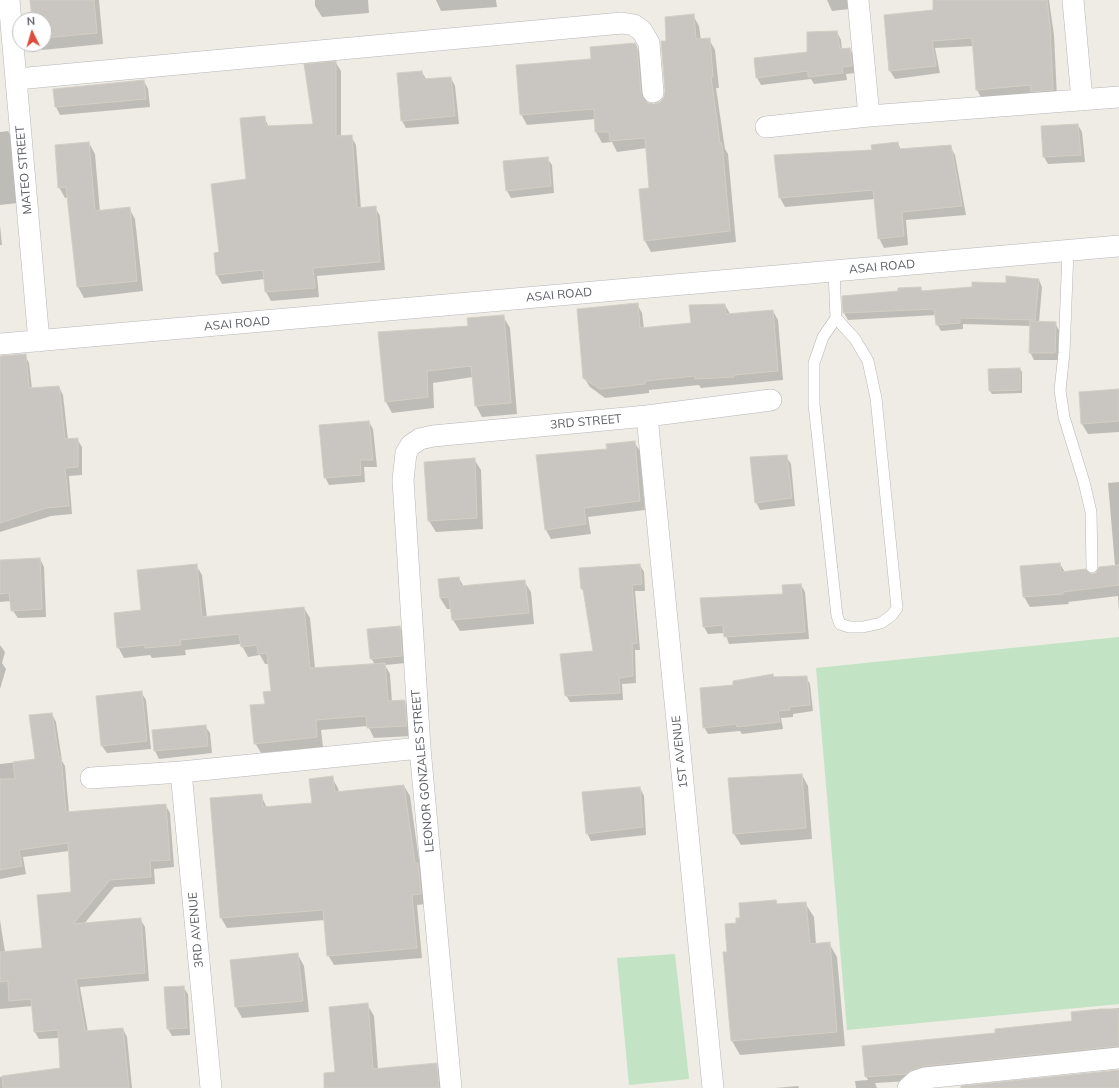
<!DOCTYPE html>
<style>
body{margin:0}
#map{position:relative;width:1119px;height:1088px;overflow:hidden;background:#eeece4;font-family:Mulish,sans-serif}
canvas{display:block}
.north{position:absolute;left:12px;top:12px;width:40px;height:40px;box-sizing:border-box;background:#fff;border:1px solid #bebfc1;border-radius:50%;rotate:355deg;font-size:11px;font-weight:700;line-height:16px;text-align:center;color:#5c5f64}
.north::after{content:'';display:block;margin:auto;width:14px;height:18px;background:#de4d3a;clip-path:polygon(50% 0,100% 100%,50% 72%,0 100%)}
</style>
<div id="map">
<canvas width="1119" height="1088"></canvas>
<div class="north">N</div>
</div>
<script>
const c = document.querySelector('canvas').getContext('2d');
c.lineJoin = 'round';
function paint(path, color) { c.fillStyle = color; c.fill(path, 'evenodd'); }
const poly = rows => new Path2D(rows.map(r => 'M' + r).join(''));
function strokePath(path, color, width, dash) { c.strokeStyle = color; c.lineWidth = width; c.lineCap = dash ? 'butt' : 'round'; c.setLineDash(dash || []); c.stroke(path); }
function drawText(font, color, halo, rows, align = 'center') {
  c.font = font + ' Mulish,sans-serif'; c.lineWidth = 3.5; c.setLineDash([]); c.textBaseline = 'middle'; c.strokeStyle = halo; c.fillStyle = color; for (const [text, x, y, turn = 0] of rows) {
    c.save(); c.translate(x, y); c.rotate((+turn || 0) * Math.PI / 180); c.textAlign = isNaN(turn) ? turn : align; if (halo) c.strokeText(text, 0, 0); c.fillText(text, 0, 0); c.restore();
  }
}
paint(poly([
 [1119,637,1119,1004,847,1030,816,668],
 [675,954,689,1079,629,1085,617,958]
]), '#c2e4c4');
paint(poly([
 [31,0,99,0,103,44,42,50,38,44,44,44,44,20,33,20],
 [315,0,368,0,369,13,322,17,315,6],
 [436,0,496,0,497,7,441,11],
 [827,0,853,0,850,9,832,11],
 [934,0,1049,0,1054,35,1057,97,1036,99,1033,93,981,97,977,90,974,46,935,48,940,73,895,79,890,71,885,16,934,11],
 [693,15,699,26,701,40,709,39,715,50,719,88,716,88,725,149,728,154,736,242,651,252,645,241,650,188,647,148,617,152,612,142,602,143,596,132,596,119,527,125,521,114,592,60,635,44,643,58,647,103,654,105,661,102,665,97,667,41],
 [837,32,841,40,842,50,850,49,854,56,856,73,846,74,847,80,814,84,811,79,761,85,757,78,809,53],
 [336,63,341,71,341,136,351,136,356,145,361,209,375,207,380,216,385,270,317,276,319,297,271,301,266,292,265,279,222,284,217,275,215,254,220,253,248,180,264,117,269,127,314,125],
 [422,72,426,79,451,78,455,86,459,124,406,128,402,121],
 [144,81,148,89,150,107,60,115,56,107,54,90],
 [1078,125,1082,132,1085,162,1048,164,1044,157],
 [8,131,12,138,18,203,0,205,0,132],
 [89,143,95,154,100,212,129,208,135,219,143,291,84,298,78,287,68,197,65,198,59,187],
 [898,143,901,150,950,146,955,155,966,215,906,220,908,245,884,248,879,238,875,199,785,207,780,198,873,151],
 [547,158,552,165,554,193,511,198,507,191],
 [0,225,2,245,0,245],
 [1039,280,1042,287,1039,322,1055,323,1059,330,1058,360,1034,360,1030,352,1031,326,963,324,963,329,941,331,937,324,936,315,848,320,844,313,843,297,899,292,921,288,923,292],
 [637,304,642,313,644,329,692,324,725,305,730,314,773,311,778,320,783,380,701,388,699,385,649,390,649,393,605,398,590,387,584,378],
 [503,316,510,328,517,414,482,417,476,406,473,377,433,383,434,408,392,413,386,402,469,327],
 [25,355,29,363,32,389,59,387,63,395,68,440,77,439,82,447,82,475,69,476,72,514,51,516,0,532,0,357],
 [1020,369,1022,372,1022,393,992,394,990,391],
 [1119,390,1119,432,1088,434,1082,424],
 [369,422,373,429,377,467,364,467,365,482,329,485,325,477],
 [634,442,640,451,645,510,588,517,591,534,551,539,546,530,608,450],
 [786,456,791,464,795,506,760,510,756,502],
 [474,459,481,470,483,529,436,532,429,521,425,463],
 [1119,482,1119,612,1118,596,1068,602,1069,604,1030,607,1024,597,1060,564,1065,572,1092,575,1115,566,1108,483],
 [40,559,44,567,46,617,18,618,13,611,11,601,0,602,0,561],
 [196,565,202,575,207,618,304,608,310,618,315,668,375,665,371,658,400,627,404,634,406,663,385,665,390,674,392,702,404,701,410,711,412,736,374,738,368,726,321,730,323,747,261,753,255,743,272,692,269,664,265,664,260,655,248,657,241,644,185,650,186,655,152,658,150,655,124,658,118,647,142,611],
 [640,565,644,572,645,591,635,591,640,650,635,650,636,683,622,684,623,700,570,702,566,695,594,652,585,594,582,589],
 [459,578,464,587,524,581,531,592,534,624,460,631,453,620,452,609,447,609,440,598],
 [801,585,805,592,809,639,729,644,725,633,708,634,704,627,784,595],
 [0,645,5,652,2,663,6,669,0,689],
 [773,675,775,678,806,677,810,684,813,711,793,714,793,717,781,718,783,729,742,734,740,731,708,734,704,727,734,686],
 [141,692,146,700,151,749,107,753,102,746],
 [52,714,56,722,62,761,65,766,69,813,166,806,170,813,174,867,154,869,155,884,114,887,84,924,140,919,145,927,149,981,80,987,88,1032,123,1029,127,1037,132,1088,0,1088,0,1077,61,1069,59,1038,39,1039,34,1031,33,1006,0,1009,0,920,5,952,43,949,72,893,69,851,23,857,26,874,0,879,0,764,37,760],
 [205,726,210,733,212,753,159,759,155,751,153,731],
 [802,775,808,786,812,839,741,845,734,834],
 [332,778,338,788,339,793,404,786,410,796,420,867,424,874,426,904,417,905,422,958,334,965,328,955,325,920,227,928,221,918,261,795,267,808,313,804],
 [640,788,644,796,646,835,591,841,587,833],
 [776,901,778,905,805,903,814,917,816,944,829,943,837,957,845,1046,740,1055,732,1041,724,953,728,953,738,924],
 [298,955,304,966,309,1012,242,1018,236,1007],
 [183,987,188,994,190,1035,172,1036,168,1029],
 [367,1004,374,1016,378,1069,436,1064,443,1076,444,1088,338,1088],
 [1119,1008,1119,1053,910,1081,875,1083,877,1088,856,1088,855,1081,868,1080,866,1076,996,1034,1073,1022,1072,1013],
 [798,1086,799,1088,775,1088]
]), '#0003');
const building = poly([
 [30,0,94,0,97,33,44,38,44,20,32,20,30,0],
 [933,0,1047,0,1050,27,1053,90,1031,92,1030,85,976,90,972,38,932,41,936,66,889,71,884,15,933,10,933,0],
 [694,14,696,39,710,38,713,77,711,77,720,143,722,143,730,231,644,241,639,189,649,188,645,138,610,141,609,132,595,132,594,109,520,115,516,65,591,59,590,47,635,43,637,47,641,93,643,99,648,103,654,104,660,102,664,97,665,91,661,41,666,41,665,17,694,14],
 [837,31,840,49,850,48,852,66,842,67,843,73,808,77,808,71,756,78,754,58,807,52,807,32,837,31],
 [336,61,336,136,352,135,357,208,376,206,380,262,313,268,315,288,265,292,263,270,216,275,214,253,219,252,211,184,246,179,240,118,265,116,266,126,313,124,304,64,336,61],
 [422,71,423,79,451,77,455,116,401,121,397,73,422,71],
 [144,80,146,99,55,107,53,89,144,80],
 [1078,124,1081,155,1043,157,1041,126,1078,124],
 [89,142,95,211,130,207,137,281,77,287,66,187,58,188,55,145,89,142],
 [898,142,899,149,951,145,962,206,902,212,904,236,878,239,873,190,779,198,774,155,872,150,871,145,898,142],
 [548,157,551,186,506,191,503,161,548,157],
 [1006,276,1039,279,1035,320,960,318,960,323,936,325,934,309,843,313,842,296,898,291,898,288,921,287,921,291,972,287,972,282,1006,283,1006,276],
 [638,303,640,328,691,323,689,305,725,304,726,314,773,310,778,371,734,375,734,377,695,379,695,376,645,381,645,384,600,389,583,378,577,309,638,303],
 [504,315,511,403,475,406,471,366,427,371,428,397,385,402,378,332,468,326,467,318,504,315],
 [1030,321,1056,322,1055,353,1029,353,1030,321],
 [26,354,29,388,59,386,65,439,78,438,78,467,65,468,69,506,46,508,0,523,0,356,26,354],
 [1020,368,1020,390,989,391,988,369,1020,368],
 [1119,389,1119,421,1081,424,1079,392,1119,389],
 [369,421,373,460,360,460,361,475,324,478,319,425,369,421],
 [635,441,640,501,584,508,586,524,545,530,536,455,607,449,606,444,635,441],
 [787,455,792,498,755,503,750,457,787,455],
 [475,458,477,518,428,521,424,462,475,458],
 [40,558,42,609,11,611,9,593,0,594,0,560,40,558],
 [1060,563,1061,572,1085,569,1092,574,1096,573,1099,567,1119,565,1119,585,1063,592,1063,594,1023,597,1020,566,1060,563],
 [197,564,202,617,304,607,310,668,385,663,388,701,405,700,407,726,367,728,366,716,316,720,317,737,254,744,250,705,265,704,263,692,271,691,267,653,258,654,257,645,241,647,239,634,180,640,181,645,145,648,145,645,117,648,114,613,141,610,137,570,197,564],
 [640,564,642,584,632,585,637,643,632,644,633,676,619,678,620,693,565,696,560,654,593,651,583,589,581,589,579,568,640,564],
 [459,577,460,586,525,580,529,613,452,620,449,597,440,598,438,579,459,577],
 [801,584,805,632,724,637,723,625,703,627,700,598,783,594,782,585,801,584],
 [400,626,402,656,370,659,367,629,400,626],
 [773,674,773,677,807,676,810,705,789,707,790,710,778,711,780,722,737,727,736,724,703,728,700,688,733,685,733,681,773,674],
 [142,691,147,741,101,746,96,696,142,691],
 [52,713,59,757,61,757,66,812,166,804,170,860,150,861,151,877,110,880,73,924,141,918,145,973,76,979,85,1031,123,1028,129,1088,3,1088,2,1076,60,1068,58,1030,34,1032,31,999,9,1001,8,981,0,982,0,952,42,948,37,895,71,892,68,843,19,850,22,866,0,870,0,779,15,779,13,762,35,759,29,715,52,713],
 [206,725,208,746,154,751,152,730,206,725],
 [802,774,806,828,733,834,728,778,802,774],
 [333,776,335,792,404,785,415,863,418,863,421,894,412,895,417,948,327,956,323,910,220,918,210,798,262,794,263,807,312,803,309,779,333,776],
 [640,787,643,827,586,834,582,792,640,787],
 [776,900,777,904,806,902,810,944,830,942,837,1032,731,1041,723,952,727,952,725,924,736,923,736,918,740,918,739,903,776,900],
 [298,953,303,1001,235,1007,230,960,298,953],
 [184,986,187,1028,167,1029,164,987,184,986],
 [368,1003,373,1069,437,1063,439,1088,324,1088,324,1073,335,1072,329,1007,368,1003],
 [1101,1009,1118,1009,1119,1046,924,1066,912,1070,906,1074,865,1077,862,1046,995,1033,995,1029,1072,1021,1071,1012,1101,1009],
 [1119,1070,1119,1088,961,1088,961,1086,1119,1070]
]);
paint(building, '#c9c6c2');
strokePath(building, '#d2cec3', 1);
const service = poly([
 [1068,251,1064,353,1060,390,1064,417,1084,482,1091,512,1092,567],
 [834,271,836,318,823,337,814,363,814,404,837,616,840,624,849,627,863,627,881,623,892,615,897,608,876,398,868,361,855,339,836,318]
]);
const minor = poly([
 [9,0,39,341],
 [858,0,869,116],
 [1073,0,1082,100],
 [17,79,622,23,634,25,642,31,649,43,653,92],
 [766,127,869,116,1119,97],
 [0,344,1119,246],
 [647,416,713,1088],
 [181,772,211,1088],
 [91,778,181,772,420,748],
 [451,1088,420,748,403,480,406,453,411,445,420,439,433,436,647,416,771,400],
 [908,1088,916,1081,925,1078,1119,1058]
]);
strokePath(service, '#b5b6ba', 12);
strokePath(minor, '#b5b6ba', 22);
strokePath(service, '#fff', 11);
strokePath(minor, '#fff', 21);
drawText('12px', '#5c5f64', '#fff', [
 ["MATEO STREET",24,170,-95],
 ["ASAI ROAD",882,267,-5],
 ["ASAI ROAD",559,295,-5],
 ["ASAI ROAD",237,324,-5],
 ["3RD STREET",586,422,-5],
 ["1ST AVENUE",680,752,-96],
 ["LEONOR GONZALES STREET",423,771,-95],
 ["3RD AVENUE",196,930,-95]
]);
</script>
